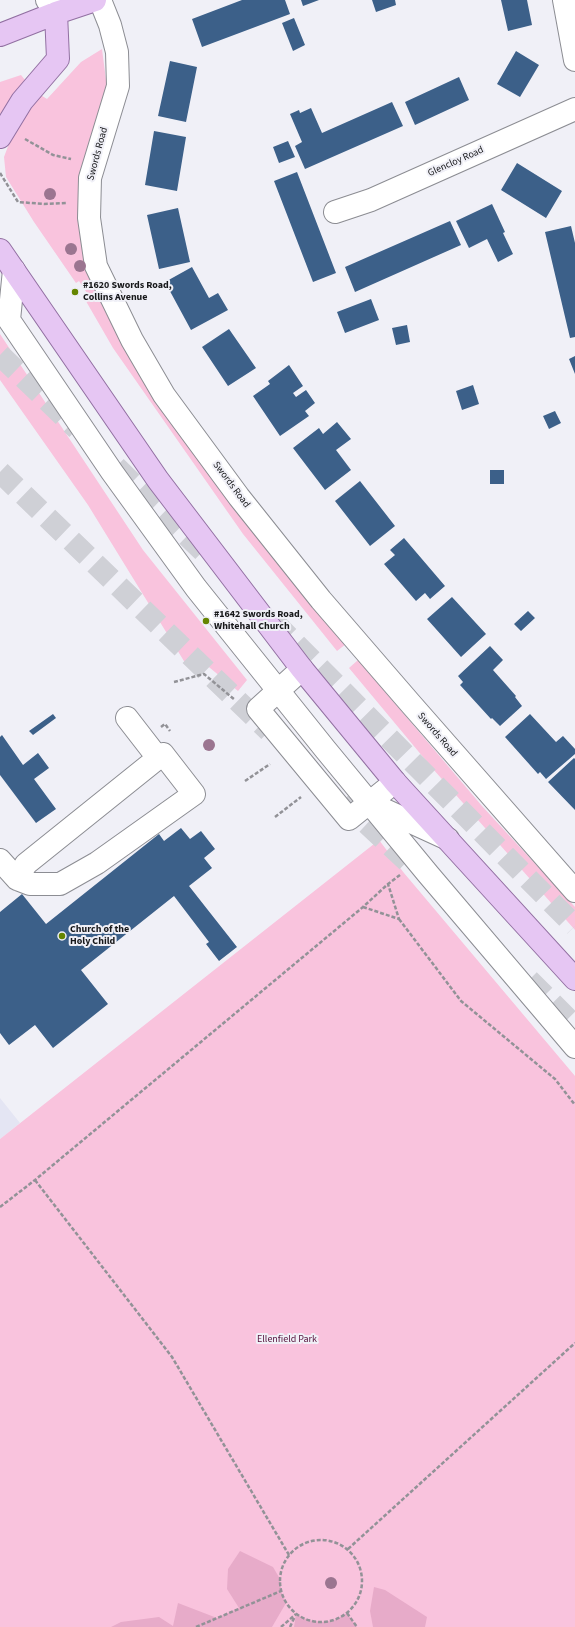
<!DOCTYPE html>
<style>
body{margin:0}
canvas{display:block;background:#f0f0f7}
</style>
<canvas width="575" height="1627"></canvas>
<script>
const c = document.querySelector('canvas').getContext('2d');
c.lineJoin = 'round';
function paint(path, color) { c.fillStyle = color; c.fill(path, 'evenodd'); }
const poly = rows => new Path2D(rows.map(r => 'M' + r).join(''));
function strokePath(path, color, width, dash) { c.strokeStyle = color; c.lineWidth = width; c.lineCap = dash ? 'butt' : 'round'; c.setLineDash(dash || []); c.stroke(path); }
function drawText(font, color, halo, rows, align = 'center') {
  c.font = font + ' "Source Sans 3",sans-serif'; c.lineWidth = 4; c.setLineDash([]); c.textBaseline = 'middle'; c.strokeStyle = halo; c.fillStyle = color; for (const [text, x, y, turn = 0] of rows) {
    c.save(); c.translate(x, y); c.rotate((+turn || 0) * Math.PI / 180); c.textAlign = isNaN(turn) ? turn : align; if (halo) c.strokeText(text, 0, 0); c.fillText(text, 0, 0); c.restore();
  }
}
paint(poly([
 [0,1098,20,1123,0,1139]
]), '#e4e5f3');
paint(poly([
 [102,49,107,88,101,112,81,172,85,259,346,644,337,651,243,534,113,348,83,296,87,293,79,281,76,283,34,222,6,177,4,157,13,133,39,94,47,99,81,62],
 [21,75,25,80,0,114,0,82],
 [0,334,143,550,247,680,238,691,204,663,187,666,88,505,0,380],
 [358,660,482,806,575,907,575,930,433,769,349,668],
 [379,840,404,873,575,1076,575,1627,0,1627,0,1139]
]), '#f9c3dd');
paint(poly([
 [240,1551,273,1567,280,1579,281,1591,286,1603,272,1627,111,1627,121,1622,159,1617,173,1626,178,1603,217,1618,239,1608,227,1589,228,1569],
 [374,1587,385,1590,427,1617,425,1627,373,1627,370,1611],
 [347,1613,357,1627,294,1627,296,1614,308,1620,322,1622,335,1620]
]), '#e7abc9');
paint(poly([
 [242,0,285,0,290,14,202,47,192,19],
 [301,0,319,0,303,6],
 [372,0,395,0,396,5,376,12],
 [501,0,527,0,532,25,508,31],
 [294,18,305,45,293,51,282,23],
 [516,51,539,65,520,97,497,84],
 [170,61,197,67,186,122,158,116],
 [459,77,469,100,415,125,405,102],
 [392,102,403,126,305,169,295,146,302,142,290,114,299,110,300,113,311,108,322,133],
 [154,131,186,137,177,191,145,185],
 [288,141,295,157,279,163,273,147],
 [517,163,562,191,546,218,501,190],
 [297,172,336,273,313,282,274,181],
 [492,204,505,232,503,233,513,254,498,262,487,239,469,248,456,221],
 [178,208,190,262,159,269,147,215],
 [450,221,461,245,355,292,345,267],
 [571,226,575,243,575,337,570,338,545,232],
 [192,267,209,298,218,293,228,310,191,330,165,282],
 [371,299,379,320,345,333,337,312],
 [407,325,410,342,396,345,392,328],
 [229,329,256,368,228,386,202,347],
 [575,356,575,374,569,359],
 [289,365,303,386,293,393,296,397,306,390,315,403,305,411,309,416,280,436,253,396,270,384,268,381],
 [473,385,479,404,462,410,456,391],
 [555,411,561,423,549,429,543,416],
 [337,422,351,439,336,450,351,470,325,490,293,448,319,428,323,434],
 [490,470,504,470,504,484,490,484],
 [360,481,395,526,370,546,335,501],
 [404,538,445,586,430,599,425,593,416,601,384,564,395,555,390,550],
 [452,597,486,634,461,657,427,619],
 [528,611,535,618,521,631,514,624],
 [490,646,503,660,493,670,516,696,515,697,522,706,500,726,492,718,491,719,460,685,463,682,458,676],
 [53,714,56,718,33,735,29,731],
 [530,714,556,742,563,736,575,749,575,754,546,779,540,772,538,774,505,737],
 [2,735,23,765,38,753,49,768,34,779,56,809,36,823,0,775,0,737],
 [574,758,575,759,575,810,548,782],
 [181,828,190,839,201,831,215,849,204,858,212,868,189,886,237,947,219,961,206,944,209,942,174,896,81,970,108,1004,53,1048,35,1025,9,1045,0,1033,0,912,22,894,46,924,159,834,164,841]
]), '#3c6089');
strokePath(poly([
 [0,355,77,429],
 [116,467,209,557],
 [0,472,269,731],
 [273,621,575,926],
 [343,801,411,865],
 [529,980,575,1026]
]), '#cfd0d6', 22, [22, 11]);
const minor = poly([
 [47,0,56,13],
 [100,0,110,25,117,52,118,86,90,178,89,218,96,266,132,340,164,395,239,497,321,600,410,703,575,891],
 [564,0,575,60],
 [335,212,371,200,575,109],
 [14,270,9,320,112,472,196,588,325,749,428,874,575,1047],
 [302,669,258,709,349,819,395,782],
 [127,718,158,758],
 [376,806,448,839],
 [0,860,17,879,26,864,163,754,194,794,97,863,60,884,30,884,17,879]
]);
const major = poly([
 [0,35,56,13,95,0],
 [0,137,22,101,58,59,56,13],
 [0,250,158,480,302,669,395,782,575,979]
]);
strokePath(minor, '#8c8d93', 24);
strokePath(major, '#9270a2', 24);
strokePath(poly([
 [25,139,53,155,71,159],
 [0,173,18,202,44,204,67,203],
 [174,682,204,674,235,700],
 [161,727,165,724,170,731],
 [245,781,270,764],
 [275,817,301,797],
 [363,907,399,919,388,884],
 [399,919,461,1001,555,1079,575,1105],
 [35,1180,172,1357,289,1555],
 [0,1207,35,1180,363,907,388,884,400,875],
 '280 1581a41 41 0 1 1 82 0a41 41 0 1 1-82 0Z',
 [348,1549,575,1343],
 [347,1613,357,1627],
 [196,1627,281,1591],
 [281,1627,296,1614],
 [290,1627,295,1616]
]), '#929297', 2.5, [4, 2]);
strokePath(minor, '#fff', 22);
strokePath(major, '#e6c6f3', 22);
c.fillStyle = '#9b7590';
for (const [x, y] of [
 [50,194],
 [71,249],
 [80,266],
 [209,745],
 [331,1583]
]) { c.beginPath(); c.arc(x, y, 6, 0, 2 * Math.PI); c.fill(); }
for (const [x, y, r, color] of [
 [75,292,4,"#658500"],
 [206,621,4,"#658500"],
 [62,936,4,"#658500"]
]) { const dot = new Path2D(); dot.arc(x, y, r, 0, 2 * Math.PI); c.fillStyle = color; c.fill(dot); strokePath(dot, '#f0f0f7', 1.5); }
drawText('10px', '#17181a', '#f0f0f7', [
 ["Swords Road",98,154,-75],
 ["Glencloy Road",456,162,-24],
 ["Swords Road",231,485,53],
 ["Swords Road",437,735,49]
]);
drawText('bold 10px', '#17181a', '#f0f0f7', [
 ["#1620 Swords Road,",83,286],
 ["Collins Avenue",83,298],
 ["#1642 Swords Road,",214,615],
 ["Whitehall Church",214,627],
 ["Church of the",70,930],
 ["Holy Child",70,942]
], 'left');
drawText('10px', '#55113b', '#f0f0f7', [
 ["Ellenfield Park",287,1340]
]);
</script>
